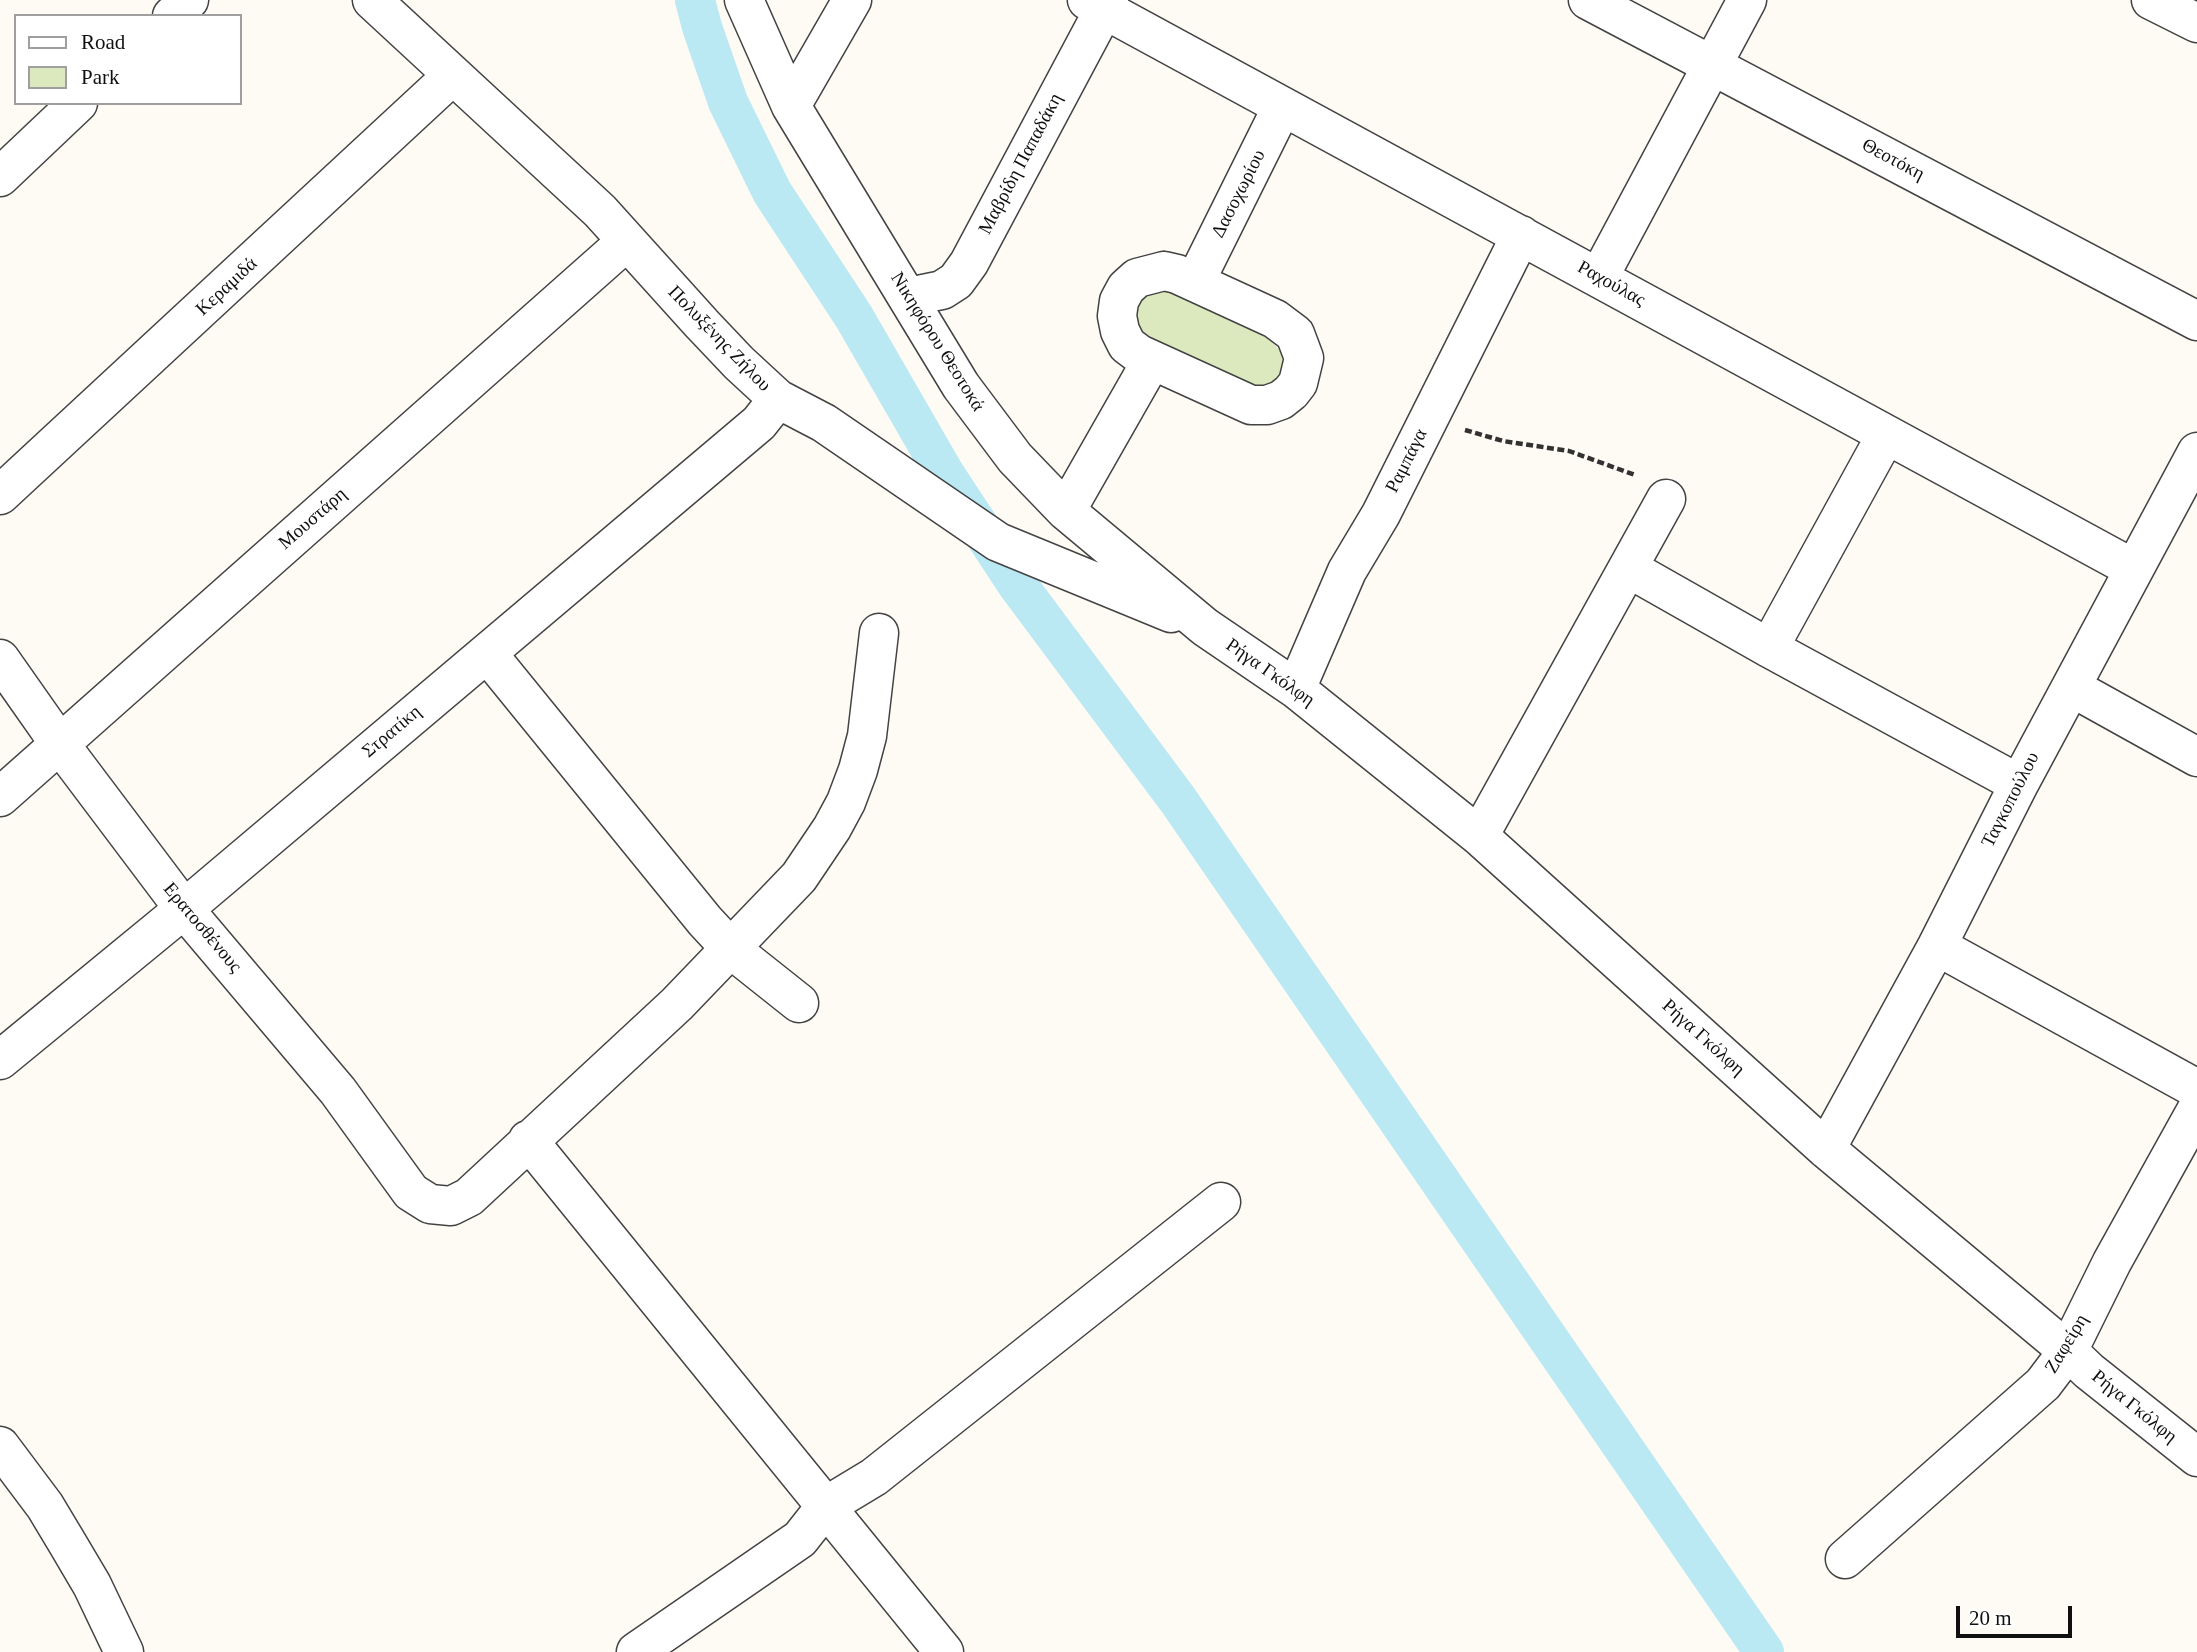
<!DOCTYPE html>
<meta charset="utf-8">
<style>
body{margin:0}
#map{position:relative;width:2197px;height:1652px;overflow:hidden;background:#fefaf4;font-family:"Times New Roman",serif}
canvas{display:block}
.legend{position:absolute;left:14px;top:14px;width:228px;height:91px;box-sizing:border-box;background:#fff;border:2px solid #9f9f9f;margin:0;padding:9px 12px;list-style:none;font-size:21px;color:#101010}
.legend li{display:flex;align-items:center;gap:14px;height:35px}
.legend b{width:35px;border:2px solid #9f9f9f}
.scale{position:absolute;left:1956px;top:1606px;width:116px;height:32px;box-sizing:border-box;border:4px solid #101010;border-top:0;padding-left:9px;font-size:21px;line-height:24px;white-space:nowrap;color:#101010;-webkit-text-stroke:5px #fff;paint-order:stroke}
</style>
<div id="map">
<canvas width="2197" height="1652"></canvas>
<ul class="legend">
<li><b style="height:9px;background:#fff"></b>Road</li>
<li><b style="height:19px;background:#dce8be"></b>Park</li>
</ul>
<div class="scale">20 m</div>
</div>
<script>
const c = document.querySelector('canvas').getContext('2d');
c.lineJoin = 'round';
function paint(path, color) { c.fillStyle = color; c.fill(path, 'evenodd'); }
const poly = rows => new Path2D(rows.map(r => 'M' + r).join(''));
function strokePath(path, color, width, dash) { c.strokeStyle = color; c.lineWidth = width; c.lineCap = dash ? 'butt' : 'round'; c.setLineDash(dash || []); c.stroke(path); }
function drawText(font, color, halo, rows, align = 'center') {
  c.font = font + ' "Times New Roman",serif'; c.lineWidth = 7; c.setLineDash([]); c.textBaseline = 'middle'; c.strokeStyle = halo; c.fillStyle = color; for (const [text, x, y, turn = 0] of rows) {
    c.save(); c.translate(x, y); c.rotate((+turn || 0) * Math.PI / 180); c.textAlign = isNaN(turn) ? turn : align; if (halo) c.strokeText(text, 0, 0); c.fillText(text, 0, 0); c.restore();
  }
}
paint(poly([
 [1164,289,1267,338,1282,352,1286,361,1283,379,1258,388,1235,379,1147,336,1139,328,1134,319,1138,301,1143,296]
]), '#dce8be');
strokePath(poly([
 [695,0,702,27,728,102,772,192,854,317,944,473,1017,584,1178,800,1764,1652]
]), '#bae9f4', 40);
const minor = poly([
 [372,0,600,211,702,324,739,363,778,399,824,423,998,542,1171,613],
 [744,0,791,106,961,386,1015,458,1066,511,1205,627,1296,689,1479,836,1826,1149,2068,1351,2089,1371,2197,1457],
 [1087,0,2134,569],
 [1588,0,2197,321],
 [2151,0,2197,23],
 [172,16,189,0],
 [791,106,852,0],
 [0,177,78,103],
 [1164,271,1177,274,1275,319,1295,334,1304,358,1298,383,1291,392,1281,400,1267,405,1251,405,1139,354,1127,345,1120,331,1117,316,1119,301,1126,288,1137,278,1164,271],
 [1599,277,1747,0],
 [1195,282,1282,107],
 [908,297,942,290,956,281,969,263,1109,0],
 [0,495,452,76],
 [1066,511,1152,360],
 [1628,568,1769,648,2019,784],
 [1769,648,1886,435],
 [487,653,705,921,731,949,799,1003],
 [0,659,59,743,184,909,338,1091,411,1192,430,1204,451,1206,469,1197,677,1004,799,877,832,828,846,802,858,770,867,736,879,633],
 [2071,687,2197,757],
 [1296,689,1347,571,1381,514,1521,235],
 [0,797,627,241],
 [1479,836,1666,499],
 [1937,946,2197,1089],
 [0,1060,184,909,759,423,778,399],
 [528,1140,944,1652],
 [1826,1149,1937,946,2019,784,2197,452],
 [0,1446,45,1506,69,1546,92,1585,124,1652],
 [1845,1559,2043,1384,2068,1351,2112,1262,2197,1109],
 [636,1652,800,1539,826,1506,874,1477,1221,1202]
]);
strokePath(minor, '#434343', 41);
strokePath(poly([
 [1465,430,1503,441,1569,451,1635,475]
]), '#323232', 4.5, [7, 3.5]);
strokePath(minor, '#fff', 38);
drawText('19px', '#101010', '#fff', [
 ["Θεοτόκη",1893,160,28],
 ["Μαβρίδη Παπαδάκη",1021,164,-62],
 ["Δασοχωρίου",1239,194,-63],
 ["Ραχούλας",1611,284,29],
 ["Κεραμιδά",227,287,-43],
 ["Πολυξένης Ζήλου",719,339,46],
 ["Νικηφόρου Θεοτοκά",937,342,58],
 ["Ραμπάγα",1407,461,-63],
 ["Μουστάρη",313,519,-41],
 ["Ρήγα Γκόλφη",1270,673,35],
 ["Στρατίκη",392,732,-40],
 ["Ταγκοπούλου",2011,800,-63],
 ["Ερατοσθένους",202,928,50],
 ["Ρήγα Γκόλφη",1703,1038,42],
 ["Ζαφείρη",2067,1344,-59],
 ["Ρήγα Γκόλφη",2134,1407,39]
]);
</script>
